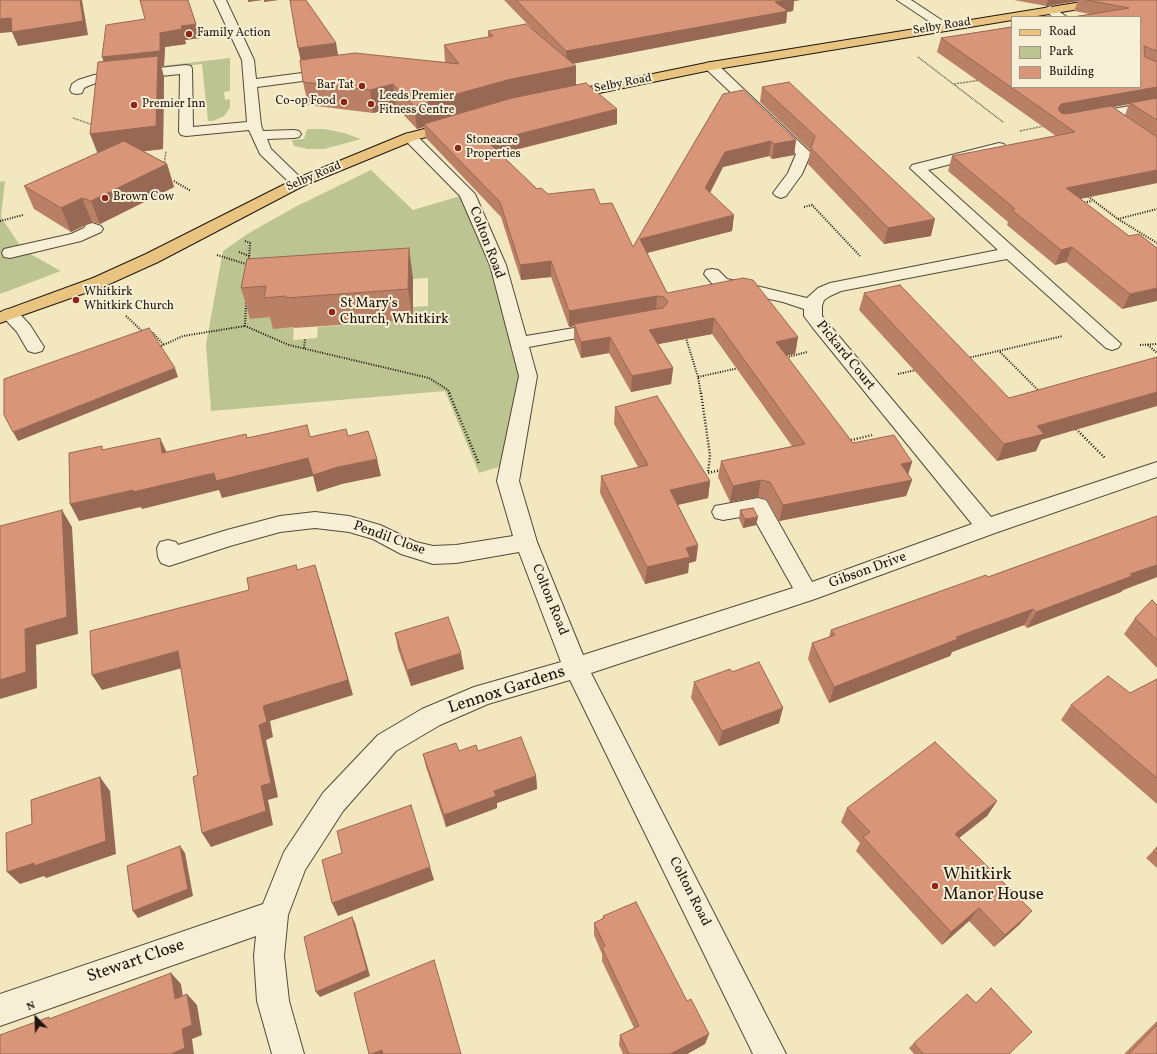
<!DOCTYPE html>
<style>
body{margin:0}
#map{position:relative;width:1157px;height:1054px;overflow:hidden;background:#f2e7bf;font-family:Vollkorn,serif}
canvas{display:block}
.legend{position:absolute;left:1011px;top:16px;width:130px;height:72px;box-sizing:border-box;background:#f7efd5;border:1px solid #a09785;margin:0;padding:5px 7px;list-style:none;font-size:12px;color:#1e140e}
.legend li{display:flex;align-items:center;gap:8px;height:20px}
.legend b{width:20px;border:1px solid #a09785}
.north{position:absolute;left:16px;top:998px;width:40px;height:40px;-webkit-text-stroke:3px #f7efd5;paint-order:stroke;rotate:337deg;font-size:11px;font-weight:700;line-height:16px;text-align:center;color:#1e140e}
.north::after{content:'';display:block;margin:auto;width:14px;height:18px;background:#1e140e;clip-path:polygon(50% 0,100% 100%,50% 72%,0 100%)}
</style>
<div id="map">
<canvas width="1157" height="1054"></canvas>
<ul class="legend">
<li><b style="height:5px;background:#e9c480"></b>Road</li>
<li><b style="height:11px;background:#bcc591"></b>Park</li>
<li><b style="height:11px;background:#d89577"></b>Building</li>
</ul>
<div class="north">N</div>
</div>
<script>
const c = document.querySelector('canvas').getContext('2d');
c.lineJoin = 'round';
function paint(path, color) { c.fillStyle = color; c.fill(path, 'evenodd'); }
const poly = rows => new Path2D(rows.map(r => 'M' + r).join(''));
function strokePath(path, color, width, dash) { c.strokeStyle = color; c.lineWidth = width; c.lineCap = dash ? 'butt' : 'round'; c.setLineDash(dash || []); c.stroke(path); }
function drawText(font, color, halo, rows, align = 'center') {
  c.font = font + ' Vollkorn,serif'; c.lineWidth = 4; c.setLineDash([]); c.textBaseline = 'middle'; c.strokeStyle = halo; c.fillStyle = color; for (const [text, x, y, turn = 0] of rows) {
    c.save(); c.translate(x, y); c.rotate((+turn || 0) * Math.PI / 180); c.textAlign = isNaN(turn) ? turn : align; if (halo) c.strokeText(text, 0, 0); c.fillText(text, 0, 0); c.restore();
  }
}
paint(poly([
 [230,58,230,91,224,92,225,100,230,99,230,108,224,116,213,121,208,121,202,64,145,70,145,68],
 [307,129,324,129,344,133,361,139,324,149,308,149,294,146,292,140,304,139],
 [371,170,413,210,467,194,528,376,511,463,479,473,445,391,211,411,206,344,223,251,249,233,295,207],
 [428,278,428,306,413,307,412,320,318,327,317,338,293,340,294,327,273,328,274,317,282,287],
 [5,181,1,216,3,220,23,250,61,271,0,294,0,182]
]), '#bcc591');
const minor = poly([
 [214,0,226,0,254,60,256,79,333,69,338,70,339,73,338,76,333,77,257,87,261,125,263,131,294,130,299,131,301,134,299,137,294,138,267,139,271,149,303,180,306,183,303,186,298,188,293,186,260,154,249,130,186,136,181,135,179,132,180,74,96,83,88,86,84,88,82,93,77,94,72,93,70,90,72,84,78,80,94,75,186,65,191,66,192,69,193,127,247,122,242,60,214,0],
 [897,0,911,0,952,27,950,30,942,30,897,0],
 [1050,6,1054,8,1067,17,1053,17,1044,10,1046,8,1050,6],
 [711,62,716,63,811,153,802,174,786,196,781,198,776,196,773,193,788,173,796,154,706,69,705,66,706,63,711,62],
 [1157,101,1157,109,1091,121,1086,120,1084,117,1086,114,1091,113,1157,101],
 [410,133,415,134,475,194,506,265,526,336,604,323,610,324,613,328,610,332,604,333,529,347,537,376,519,481,537,542,583,655,793,588,752,515,723,520,715,518,712,512,715,506,758,498,766,500,812,582,972,524,813,328,804,316,804,309,783,302,715,287,704,274,706,270,712,269,718,270,727,279,807,298,818,288,830,283,998,250,910,168,912,165,999,143,1004,144,1006,147,1004,150,928,170,1121,344,1118,348,1112,350,1106,348,1007,259,841,291,830,296,824,300,822,306,822,316,991,517,1157,462,1157,477,995,533,815,599,591,673,786,1054,753,1054,570,680,488,704,440,725,396,751,343,811,305,870,288,915,284,956,289,1001,304,1054,272,1054,257,1001,254,956,256,936,0,1026,0,994,263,904,284,852,323,793,378,735,422,709,474,687,561,662,519,552,456,563,433,564,401,554,373,539,349,532,315,528,280,532,230,546,169,566,161,563,158,557,157,548,160,542,168,540,176,542,178,545,227,530,280,516,315,512,349,516,380,525,416,542,433,546,456,545,513,536,497,481,519,376,490,265,460,196,405,140,403,137,405,134,410,133],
 [92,223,101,226,103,229,101,232,81,241,10,258,4,257,2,253,4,249,71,234,84,228,86,225,92,223],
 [10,309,16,310,30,325,44,347,42,351,35,353,28,351,17,332,4,318,1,314,4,310,10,309]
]);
const major = poly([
 [1094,0,1122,0,1120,2,1116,3,1031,17,1012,17,1012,20,711,70,565,100,560,99,558,96,560,93,565,92,711,62,1094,0],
 [455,121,460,122,462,125,460,128,415,140,303,186,158,262,105,286,0,323,0,312,93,278,146,254,293,180,405,134,455,121]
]);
strokePath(minor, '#53493a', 2);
strokePath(major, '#1e140e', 2);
strokePath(poly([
 [918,57,1003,122],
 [954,84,981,80],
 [73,118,93,125],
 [1020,131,1044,126],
 [164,166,166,151]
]), '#1e140e', 1.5, [0.5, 1]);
strokePath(poly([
 [174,181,191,191],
 [1086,195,1118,219,1157,243],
 [1082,203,1092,201],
 [804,207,812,205,860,256],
 [1118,219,1157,209],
 [0,221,23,215],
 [245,241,250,243,249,260],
 [239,252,249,256],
 [217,255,249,265],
 [246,303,245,326,289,345,429,378,448,390,450,394],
 [126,316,143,332],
 [150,333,153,333,164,345],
 [685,335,698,377,701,394],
 [1140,345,1157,344],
 [1148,345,1157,353],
 [159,347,183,336,245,326],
 [304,348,305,339],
 [1000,352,1040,392],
 [784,358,807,352],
 [968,358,1063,336],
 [898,374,916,370],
 [698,377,739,368]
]), '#1e140e', 2, [1, 1.5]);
strokePath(poly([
 [449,393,479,464],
 [701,393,710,455,708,473,721,470],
 [1074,427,1105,458],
 [848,441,872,435]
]), '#1e140e', 2.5, [1, 2]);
paint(minor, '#f7efd5');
paint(major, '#e9c480');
paint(poly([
 [504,0,800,0,794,1,793,11,787,12,786,23,573,63,576,85,617,109,617,124,500,154,537,189,548,194,600,204,633,247,723,94,796,140,794,155,772,159,769,156,723,167,710,193,734,215,732,231,647,253,667,293,798,337,795,354,786,356,853,443,912,462,908,474,912,480,906,496,779,521,766,499,758,497,730,502,718,477,721,461,792,446,712,334,658,344,673,368,671,384,631,392,609,353,581,358,574,340,574,326,569,327,551,277,521,280,501,217,426,138,424,127,417,129,396,107,373,113,308,105,303,82,339,55,445,62,444,45,488,37,488,31,534,31],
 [1014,0,1157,0,1157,183,1080,199,1129,236,1157,248,1122,309,1066,262,1055,265,1007,225,1008,222,948,171,952,156,1056,136,937,52,941,38,1090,14,1074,11,1078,1,1046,6],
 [1129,104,1125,115,1113,107],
 [106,25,200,38,185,40,186,44,165,47,164,66,161,66,164,77,163,149,143,151,167,164,174,187,100,224,92,222,71,232,34,209,24,186,97,153],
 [762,87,931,236,884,244,808,164,810,150,760,102],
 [247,259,413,278,413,320,294,328,294,327,273,329,270,317,250,319,241,288],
 [864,293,1009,398,1041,440,1036,451,997,461,859,310],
 [615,407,710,481,708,498,678,505,698,545,696,561,689,563,688,573,645,584,600,493,601,476,638,467,614,424],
 [740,510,756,525,743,528,739,519],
 [1157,516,1157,577,1123,590,1121,592,1027,628,1024,625,952,652,950,656,829,703,808,659,812,643,829,637,831,630,988,577],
 [1157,605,1157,668,1124,634,1135,618],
 [395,633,464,669,411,686,398,649],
 [1157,679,1157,804,1061,720,1071,705,1130,693],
 [694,682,779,723,719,746,691,698],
 [459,751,478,751,536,776,537,789,497,803,497,808,446,827,426,767,423,754],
 [997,801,987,816,959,838,1020,924,994,947,969,921,942,945,856,851,860,843,841,822,847,808],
 [1157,847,1157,868,1146,858],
 [603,916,687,1001,709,1034,705,1044,687,1054,623,1054,619,1045,620,1035,634,1028,602,961,602,954,594,935,594,923,603,919],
 [1157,1021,1157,1054,1124,1054],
 [914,1043,1009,1054,914,1054,909,1048]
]), '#ba8066');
paint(poly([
 [80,0,82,0,88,35,18,46,12,32,0,33,0,19],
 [248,0,263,0,248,2],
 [264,0,279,0,264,2],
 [782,0,800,0,794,1,793,11,787,12,786,23,567,65,566,51],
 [1048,0,1078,0,1078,1,1046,6],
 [196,24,200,38,185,40,186,44,165,47,164,66,161,66,164,77,163,149,99,157,90,134,107,72,102,57,160,33,181,26],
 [336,43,340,66,303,71,298,48],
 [576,66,576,89,424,124,424,127,417,129,414,106,507,80],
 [393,84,396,107,373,113,370,90],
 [1157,87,1157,99,1130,103,1129,104,1056,118,1058,109,1061,104],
 [617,109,617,124,489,156,488,142],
 [796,140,794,155,772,159,774,144],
 [771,141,769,156,723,167,704,204,705,188,725,152],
 [167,164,174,187,100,224,91,201],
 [1157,170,1157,183,1060,203,1066,188],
 [82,198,92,222,71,232,61,208],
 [734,215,732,231,639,255,640,239],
 [935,219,931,236,884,244,888,228],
 [1072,247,1066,262,1055,265,1061,250],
 [409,248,413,278,413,320,408,289],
 [551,261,551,277,521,280,520,265],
 [1157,288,1157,301,1122,309,1130,294],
 [657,296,656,312,574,324,574,326,569,327,569,311],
 [714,318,712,334,648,346,649,330],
 [610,337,609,353,581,358,581,342],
 [798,337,795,354,773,358,776,342],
 [175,368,178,377,18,441,13,432],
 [673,368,671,384,631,392,632,376],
 [1157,392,1157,406,1041,440,1036,451,997,461,1004,444,1037,426],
 [160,438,168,455,162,453],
 [308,458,338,467,377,459,381,476,342,484,317,492,313,476,222,498,219,490,142,509,141,507,79,521,70,504,133,490,214,473],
 [912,462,907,478,901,464],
 [761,480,758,497,730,502,733,486],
 [912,480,906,496,779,521,783,505],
 [710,481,708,498,668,507,670,490],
 [62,510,72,527,78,634,36,645,37,688,0,699,0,680,25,629],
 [758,517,756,525,743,528,745,519],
 [698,545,696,561,689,563,688,573,645,584,647,567,686,548],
 [1157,565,1157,577,1123,590,1121,592,1027,628,1036,612,1130,574],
 [320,581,353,695,270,721,273,737,266,740,278,797,268,800,273,825,211,847,202,833,261,786,259,725,263,706],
 [1033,609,1024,625,952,652,950,656,829,703,834,687,956,637],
 [178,651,186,667,102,690,92,675],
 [461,653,464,669,411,686,407,670],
 [783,708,779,723,719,746,722,731],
 [536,776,537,789,497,803,497,808,446,827,444,815,494,791],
 [100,777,110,791,116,854,46,878,44,876,20,884,7,872],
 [997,801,987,816,946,848,955,834],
 [180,846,185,853,193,896,138,918,133,911],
 [430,867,434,880,338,916,332,903],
 [979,908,969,921,942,945,951,932],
 [1032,911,1020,924,994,947,1005,935],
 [352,917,355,923,370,976,320,997,316,992],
 [171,973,181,984,185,1010,175,999],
 [187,994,197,1005,202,1035,192,1039,194,1054,171,1054,182,1029],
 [709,1034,705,1044,687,1054,670,1054],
 [382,1050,384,1054,371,1054]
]), '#976853');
const building = poly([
 [0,0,80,0,83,21,12,32,11,18,0,19,0,0],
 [140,0,188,0,196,24,181,26,182,29,160,33,160,51,102,57,106,25,145,19,140,0],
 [290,0,306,0,336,43,298,48,290,0],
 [516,0,787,0,775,2,788,11,566,51,516,0],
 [1086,0,1157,0,1157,51,1144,46,1145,57,1157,62,1157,87,1061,104,1058,109,1061,113,1066,114,1111,106,1157,137,1157,170,1066,188,1129,236,1139,234,1157,248,1157,288,1130,294,1072,247,1061,250,1012,210,1015,209,952,156,1075,132,941,38,1012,27,1012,87,1140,87,1140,17,1073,17,1129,8,1086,0],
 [526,24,576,66,507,80,414,106,393,84,370,90,303,82,300,60,355,53,459,64,444,45,493,36,488,31,526,24],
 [158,56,156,126,90,134,98,62,158,56],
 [789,82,935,219,888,228,811,148,815,136,762,87,789,82],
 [586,83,617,109,488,142,537,189,541,188,548,194,594,189,600,204,612,203,633,247,723,94,743,90,796,140,774,144,771,141,725,152,705,188,734,215,640,239,667,293,743,278,753,280,798,337,776,342,853,443,894,435,912,462,901,464,912,480,783,505,770,482,761,480,733,486,721,461,805,444,714,318,649,330,673,368,632,376,610,337,581,342,574,324,663,308,668,302,664,297,657,296,569,311,551,261,520,265,500,202,424,124,512,98,586,83],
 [1157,98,1157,120,1130,103,1157,98],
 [124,141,167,164,91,201,82,198,61,208,24,186,124,141],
 [409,248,408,289,286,298,286,296,264,298,266,286,241,288,247,259,409,248],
 [900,285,1009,398,1157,357,1157,392,1037,426,1044,434,1004,444,864,293,900,285],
 [149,328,175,368,13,432,4,415,4,379,149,328],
 [657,396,710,481,670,490,698,545,686,548,690,557,647,567,601,476,648,465,615,407,657,396],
 [307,425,310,437,346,429,348,436,368,431,377,459,338,467,313,475,308,458,216,481,214,473,133,492,133,490,70,504,69,453,102,446,102,450,160,438,162,453,246,434,247,438,307,425],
 [753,508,758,517,745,519,740,510,753,508],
 [62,510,67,617,25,629,26,672,0,680,0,526,62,510],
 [1157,516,1157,565,1130,574,1132,576,1036,612,1033,609,956,637,958,639,834,687,812,643,835,635,831,630,986,575,988,577,1157,516],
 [296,565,297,570,315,565,348,680,263,706,267,722,259,725,271,783,261,786,266,811,202,833,193,777,198,775,178,651,92,675,90,631,249,590,247,578,296,565],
 [1152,600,1157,605,1157,640,1135,618,1152,600],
 [448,617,461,653,407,670,395,633,448,617],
 [759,662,783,708,722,731,694,682,730,669,732,672,759,662],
 [1108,676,1130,693,1157,679,1157,778,1071,705,1108,676],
 [521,737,536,776,494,791,496,796,444,815,423,754,456,743,459,751,476,745,478,751,521,737],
 [935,742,997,801,955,834,1032,911,1005,935,979,908,951,932,863,837,870,832,847,808,935,742],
 [100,777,106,841,34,866,34,863,7,872,6,833,32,824,31,800,100,777],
 [411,805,430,867,332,903,322,860,342,853,337,831,411,805],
 [180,846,188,889,133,911,127,866,180,846],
 [1157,847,1157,854,1153,851,1157,847],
 [636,902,687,1001,691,999,709,1034,670,1054,629,1054,620,1035,639,1026,602,948,605,946,594,923,604,918,603,916,636,902],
 [352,917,367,970,316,992,304,937,352,917],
 [434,960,461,1054,383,1054,382,1050,371,1054,369,1054,354,993,434,960],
 [171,973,175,999,187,994,192,1025,182,1029,185,1048,171,1054,0,1054,0,1035,49,1017,49,1019,171,973],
 [991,988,1032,1032,1009,1054,923,1054,914,1043,967,994,976,1003,991,988],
 [1157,1025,1157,1054,1129,1054,1157,1025]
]);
paint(building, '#d89577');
strokePath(building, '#976853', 1);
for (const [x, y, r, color] of [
 [189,34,4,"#8f2418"],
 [362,86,4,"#8f2418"],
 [344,102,4,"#8f2418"],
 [371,104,4,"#8f2418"],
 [134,105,4,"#8f2418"],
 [458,148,4,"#8f2418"],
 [105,198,4,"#8f2418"],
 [76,300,4,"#8f2418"],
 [332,312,4,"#8f2418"],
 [935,886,4,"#8f2418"]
]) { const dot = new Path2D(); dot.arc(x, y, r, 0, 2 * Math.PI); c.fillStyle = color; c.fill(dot); strokePath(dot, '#f7efd5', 1.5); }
drawText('12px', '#1e140e', '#f7efd5', [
 ["Selby Road",942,27,-9],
 ["Selby Road",623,84,-11],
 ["Selby Road",314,177,-23]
]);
drawText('12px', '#1e140e', '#f7efd5', [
 ["Family Action",197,34],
 ["Bar Tat",354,86,"right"],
 ["Leeds Premier",379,97],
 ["Fitness Centre",379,111],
 ["Co-op Food",336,102,"right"],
 ["Premier Inn",142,105],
 ["Stoneacre",466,141],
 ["Properties",466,155],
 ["Brown Cow",113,198],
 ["Whitkirk",84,293],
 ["Whitkirk Church",84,307]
], 'left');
drawText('14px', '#1e140e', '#f7efd5', [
 ["Colton Road",486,243,69],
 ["Pickard Court",845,356,51],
 ["Pendil Close",389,539,20],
 ["Gibson Drive",868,571,-20],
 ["Colton Road",549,600,68],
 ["Colton Road",689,892,63]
]);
drawText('14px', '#1e140e', '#f7efd5', [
 ["St Mary's",340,304],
 ["Church, Whitkirk",340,320]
], 'left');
drawText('17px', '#1e140e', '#f7efd5', [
 ["Lennox Gardens",507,691,-18],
 ["Stewart Close",136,962,-19]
]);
drawText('17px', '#1e140e', '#f7efd5', [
 ["Whitkirk",943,876],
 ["Manor House",943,896]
], 'left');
</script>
